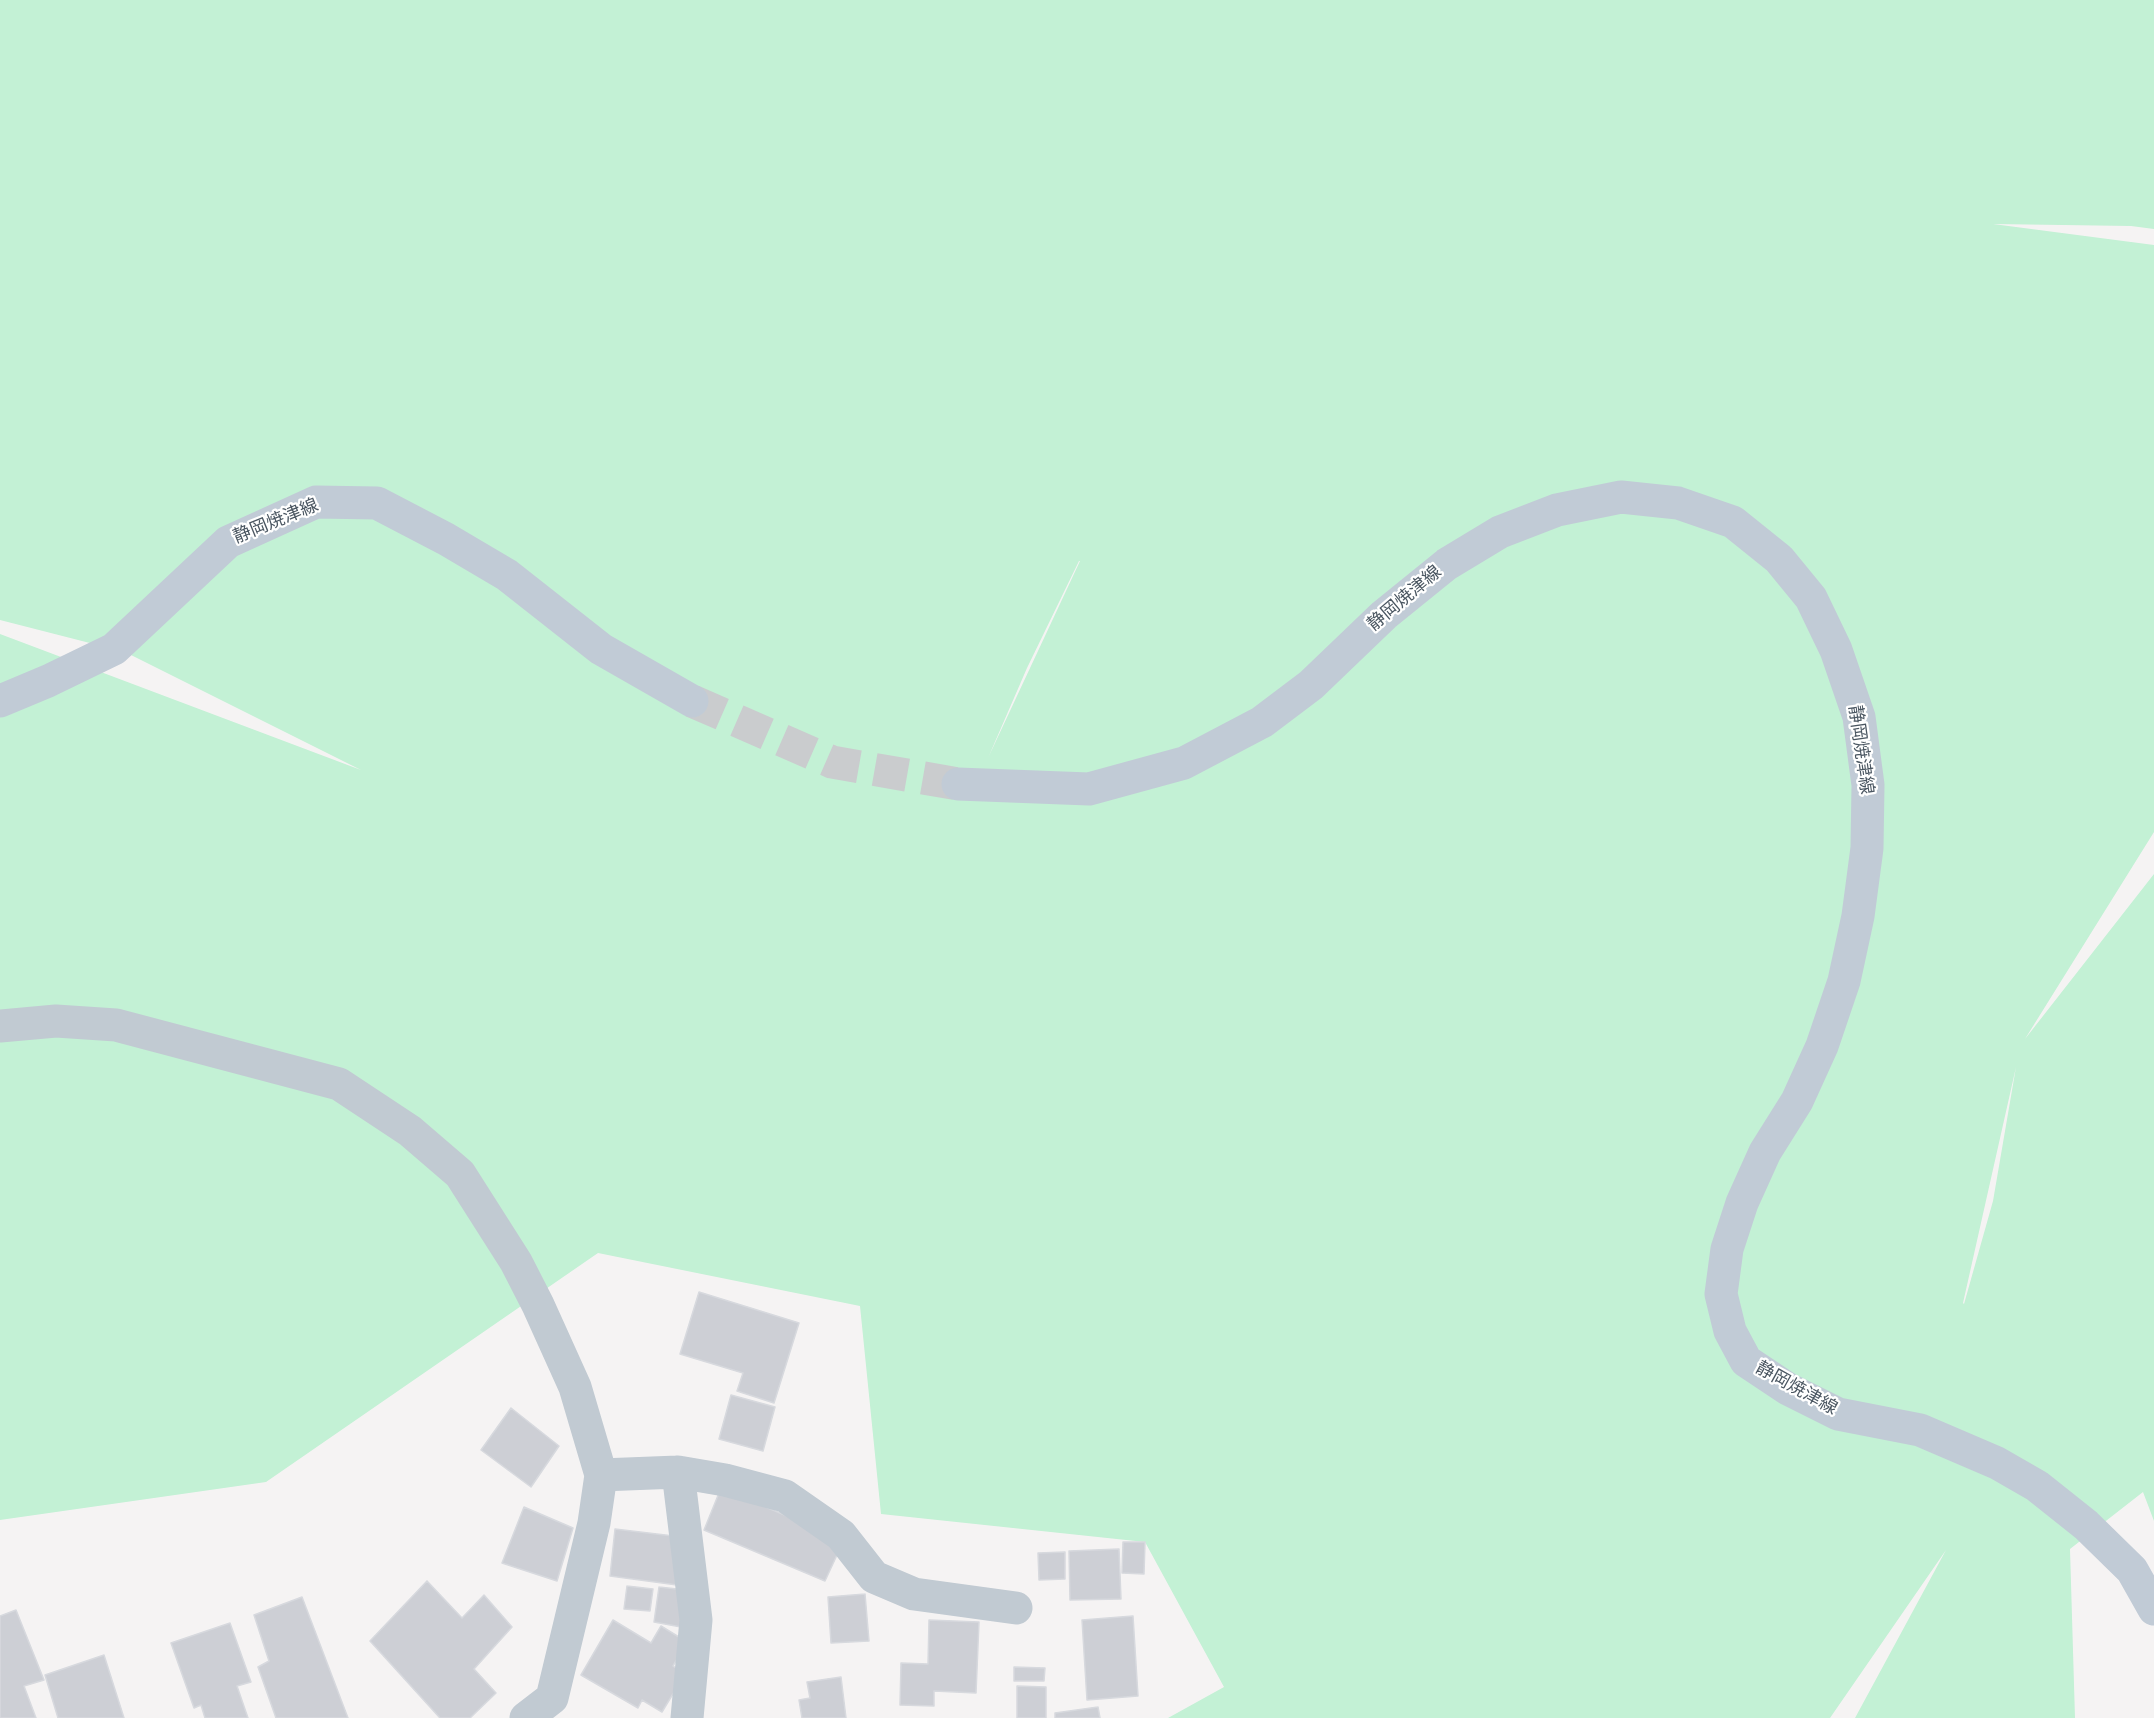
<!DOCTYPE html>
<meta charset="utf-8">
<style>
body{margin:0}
canvas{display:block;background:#f5f3f3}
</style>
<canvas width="2154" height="1718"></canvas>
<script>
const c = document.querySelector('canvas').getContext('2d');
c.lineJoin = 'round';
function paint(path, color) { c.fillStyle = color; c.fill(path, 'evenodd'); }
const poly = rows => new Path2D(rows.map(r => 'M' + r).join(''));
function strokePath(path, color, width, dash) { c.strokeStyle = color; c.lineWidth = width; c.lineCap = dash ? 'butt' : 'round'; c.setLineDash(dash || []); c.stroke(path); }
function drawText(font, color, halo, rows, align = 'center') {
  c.font = font + ' Roboto,"Noto Sans JP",sans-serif'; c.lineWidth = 4.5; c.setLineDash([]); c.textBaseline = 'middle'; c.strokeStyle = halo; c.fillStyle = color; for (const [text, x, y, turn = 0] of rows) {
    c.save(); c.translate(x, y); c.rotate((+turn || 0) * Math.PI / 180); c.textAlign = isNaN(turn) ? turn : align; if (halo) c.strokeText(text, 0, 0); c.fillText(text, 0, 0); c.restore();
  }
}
paint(poly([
 [0,0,2154,0,2154,229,2131,226,1993,224,2154,245,2154,832,2025,1039,2154,874,2154,1521,2143,1492,2070,1549,2075,1718,1855,1718,1946,1550,1830,1718,1168,1718,1224,1687,1145,1542,881,1514,860,1306,598,1253,266,1482,0,1520,0,634,361,770,125,652,0,620],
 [1079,561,1080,561,988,758,1027,668],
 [2016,1067,1993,1201,1964,1304,1963,1303]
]), '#c3f1d5');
const building = poly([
 [699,1292,799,1323,774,1403,737,1391,743,1373,680,1354,699,1292],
 [731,1395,775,1407,763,1451,719,1439,731,1395],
 [511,1408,559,1446,531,1487,481,1450,511,1408],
 [721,1488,827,1533,837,1555,825,1581,704,1530,721,1488],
 [524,1507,573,1528,557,1581,502,1563,524,1507],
 [615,1529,682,1537,677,1585,610,1576,615,1529],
 [1123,1542,1145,1542,1144,1574,1122,1573,1123,1542],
 [1119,1549,1121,1599,1070,1600,1069,1551,1119,1549],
 [1065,1552,1065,1579,1039,1580,1038,1553,1065,1552],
 [427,1581,462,1618,484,1595,512,1627,474,1669,496,1693,470,1718,440,1718,370,1641,427,1581],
 [627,1586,653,1589,650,1611,624,1609,627,1586],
 [659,1587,686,1590,681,1627,654,1622,659,1587],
 [865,1594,869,1641,831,1643,828,1597,865,1594],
 [302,1597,348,1718,276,1718,258,1667,269,1661,254,1615,302,1597],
 [16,1610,44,1680,24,1686,36,1718,0,1718,0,1616,16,1610],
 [1133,1616,1138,1696,1087,1700,1082,1620,1133,1616],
 [613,1620,651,1643,661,1626,687,1642,673,1666,685,1674,662,1712,642,1700,638,1708,581,1675,613,1620],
 [929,1620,979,1622,976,1693,934,1691,934,1706,900,1705,901,1663,928,1664,929,1620],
 [230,1623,251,1682,237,1686,248,1718,205,1718,201,1705,194,1708,171,1643,230,1623],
 [104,1655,124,1718,58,1718,45,1675,104,1655],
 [1014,1667,1045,1668,1044,1681,1014,1681,1014,1667],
 [841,1677,846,1718,802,1718,799,1700,810,1698,807,1682,841,1677],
 [1017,1686,1046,1687,1046,1718,1017,1718,1017,1686],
 [1098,1707,1100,1718,1055,1718,1055,1713,1098,1707]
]);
paint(building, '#cdcfd5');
strokePath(building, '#d7d9de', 1.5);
strokePath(poly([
 [692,701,832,762,958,784]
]), '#caccce', 33, [33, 16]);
strokePath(poly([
 [0,1026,56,1021,116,1025,339,1084,410,1131,460,1174,516,1262,538,1305,575,1387,601,1475,594,1523,552,1698,526,1718],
 [678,1472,696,1620,687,1718],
 [601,1475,678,1472,725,1480,785,1496,841,1535,874,1577,914,1594,1016,1608]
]), '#c1cad2', 33);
strokePath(poly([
 [0,701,48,681,114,649,228,542,316,502,377,503,446,539,507,575,601,649,692,701],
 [958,784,1089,789,1184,763,1262,722,1311,685,1384,615,1447,564,1500,532,1557,510,1621,497,1678,503,1733,522,1779,559,1811,598,1836,650,1859,717,1868,785,1867,848,1858,916,1844,981,1822,1046,1797,1101,1765,1152,1742,1203,1727,1249,1721,1294,1730,1331,1746,1361,1788,1389,1838,1414,1920,1430,1997,1463,2037,1486,2086,1525,2132,1570,2154,1609]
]), '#c1cbd6', 33);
drawText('18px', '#4a5661', '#fff', [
 ["静岡焼津線",276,522,-22],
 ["静岡焼津線",1405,599,-40],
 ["静岡焼津線",1860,750,82],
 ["静岡焼津線",1796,1389,29]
]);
</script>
